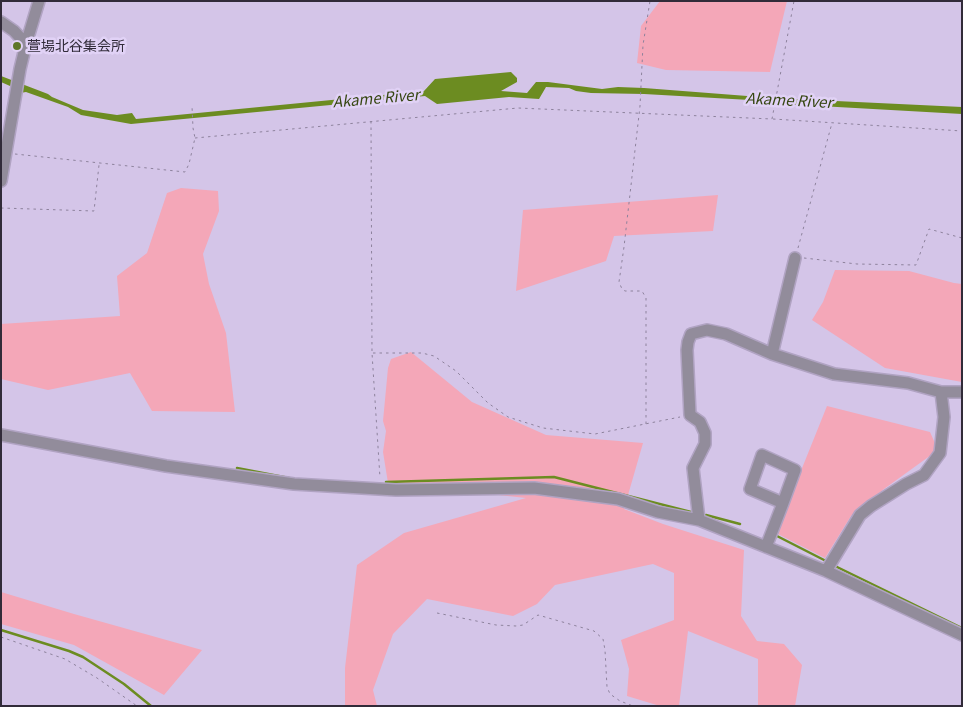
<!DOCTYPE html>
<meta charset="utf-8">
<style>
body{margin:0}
#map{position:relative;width:963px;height:707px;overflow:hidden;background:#d4c5e8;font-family:Georgia,serif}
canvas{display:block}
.frame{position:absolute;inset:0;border:2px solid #312b39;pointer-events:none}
</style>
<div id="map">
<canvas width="963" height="707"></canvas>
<div class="frame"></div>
</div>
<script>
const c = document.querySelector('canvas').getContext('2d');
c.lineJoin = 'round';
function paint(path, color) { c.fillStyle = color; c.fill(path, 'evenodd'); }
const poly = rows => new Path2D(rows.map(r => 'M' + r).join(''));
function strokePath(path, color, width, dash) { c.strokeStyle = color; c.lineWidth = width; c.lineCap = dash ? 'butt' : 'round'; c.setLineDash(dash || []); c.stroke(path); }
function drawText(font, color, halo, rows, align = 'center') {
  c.font = font + ' Georgia,"Noto Sans JP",serif'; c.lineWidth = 5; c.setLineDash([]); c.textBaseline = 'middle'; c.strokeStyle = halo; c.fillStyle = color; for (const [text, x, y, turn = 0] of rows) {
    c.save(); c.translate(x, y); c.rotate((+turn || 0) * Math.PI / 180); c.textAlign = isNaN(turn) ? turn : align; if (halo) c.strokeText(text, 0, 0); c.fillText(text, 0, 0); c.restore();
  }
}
paint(poly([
 [660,1,787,1,770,72,666,70,637,63,641,26],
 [181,188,218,191,219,211,203,254,209,284,226,333,235,412,152,411,130,373,48,390,1,379,1,324,120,316,117,276,147,253,167,193],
 [718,195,713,231,614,236,606,261,516,291,523,210],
 [835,270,909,271,954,283,962,284,962,382,885,368,812,320,823,302],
 [411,352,472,402,546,435,643,443,624,509,663,524,744,550,741,616,757,641,784,644,802,665,795,706,758,706,758,659,688,631,679,706,660,706,627,696,629,669,621,640,674,620,674,573,653,564,555,585,537,604,513,616,427,599,393,634,373,690,377,706,345,706,345,668,357,565,404,533,526,498,388,483,383,452,386,431,383,421,388,368,391,359],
 [827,406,930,432,938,450,884,489,851,516,825,558,776,533],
 [1,592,74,614,202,650,164,695,74,645,1,624]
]), '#f4a7b8');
paint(poly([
 [511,72,517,78,517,82,501,91,527,93,536,82,548,82,602,89,618,87,644,88,773,98,962,107,962,114,784,104,750,100,644,94,591,93,576,91,569,88,546,87,539,99,509,97,437,104,425,96,131,124,81,115,68,107,26,92,20,93,13,90,10,86,1,82,1,76,48,94,52,97,83,110,117,115,132,113,136,119,424,91,435,79]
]), '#6c8c21');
strokePath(poly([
 [237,468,289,478],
 [386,482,554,477,691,512],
 [706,515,740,524],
 [775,535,826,561],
 [835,566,962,628],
 [1,630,69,651,83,657,124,684,151,706]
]), '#6c8c21', 2.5);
const minor = poly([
 [1,22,14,31,26,44],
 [1,181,20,69,26,44,39,1],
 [772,354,795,258],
 [1,435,166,466,294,484,396,490,534,488,618,499,658,512,699,520,826,571,962,635],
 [699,520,693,468,705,444,705,433,700,422,690,415,687,350,688,342,691,334,707,330,726,334,772,354,834,374,908,383,941,392,962,392],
 [766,547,783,503,795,470,762,455,750,489,783,503],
 [826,571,860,515,871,506,906,484,924,475,940,453,944,417,941,392]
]);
strokePath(minor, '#b0a3c2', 14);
strokePath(poly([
 [773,119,962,131],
 [371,121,372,353,380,478],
 [195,138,518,108,772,119,794,1],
 [15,154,185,172,189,164,195,138,193,128,192,106],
 [1,208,94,211,99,165],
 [798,248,832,123],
 [804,258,857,264,916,265,929,229,962,238],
 [373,353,422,353,434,356,456,371,488,403,508,417,543,428,595,434,680,417],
 [646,424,646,298,642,291,625,291,622,289,619,282,624,247,640,106,643,45,650,1],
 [437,613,496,625,516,626,523,625,538,615,594,631,603,639,605,650,607,687,610,694,620,701,633,706],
 [1,637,65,659,97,678,137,706]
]), '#8d829c', 1, [2.5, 4]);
strokePath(minor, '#928c9b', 11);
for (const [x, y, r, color] of [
 [17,46,5,"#5e7629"]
]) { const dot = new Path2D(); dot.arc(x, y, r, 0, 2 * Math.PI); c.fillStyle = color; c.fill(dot); strokePath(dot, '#e1d2f6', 2); }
drawText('14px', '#312b39', '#e1d2f6', [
 ["萱場北谷集会所",27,46]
], 'left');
drawText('italic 15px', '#364611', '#e1d2f6', [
 ["Akame River",376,98,-5],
 ["Akame River",789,100,3]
]);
</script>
